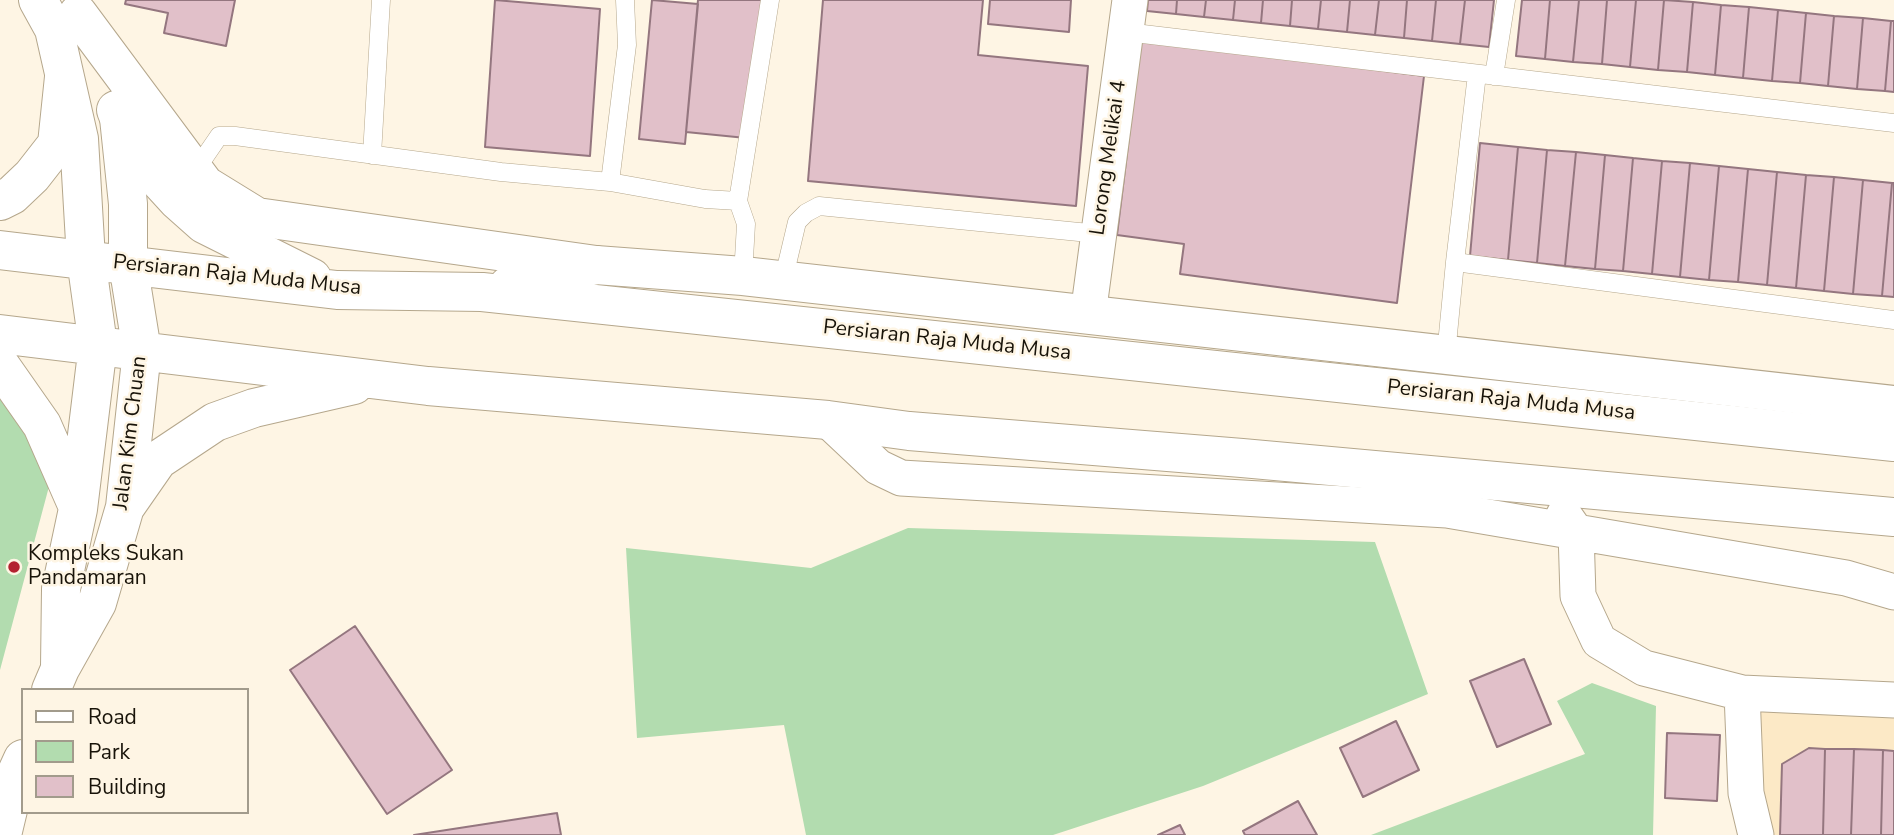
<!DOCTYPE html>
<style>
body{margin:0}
#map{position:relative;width:1894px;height:835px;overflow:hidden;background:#fef5e4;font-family:"Nunito Sans",sans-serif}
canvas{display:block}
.legend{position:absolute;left:21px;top:688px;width:228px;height:126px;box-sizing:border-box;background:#fef5e4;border:2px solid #a29b8c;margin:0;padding:9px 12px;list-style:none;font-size:21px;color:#181309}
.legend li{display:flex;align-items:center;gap:14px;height:35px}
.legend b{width:35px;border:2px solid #a29b8c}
</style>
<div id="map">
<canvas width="1894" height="835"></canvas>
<ul class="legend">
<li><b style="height:9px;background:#fff"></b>Road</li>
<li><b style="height:19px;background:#b2dcaf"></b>Park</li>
<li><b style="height:19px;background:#e1c0c9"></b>Building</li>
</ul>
</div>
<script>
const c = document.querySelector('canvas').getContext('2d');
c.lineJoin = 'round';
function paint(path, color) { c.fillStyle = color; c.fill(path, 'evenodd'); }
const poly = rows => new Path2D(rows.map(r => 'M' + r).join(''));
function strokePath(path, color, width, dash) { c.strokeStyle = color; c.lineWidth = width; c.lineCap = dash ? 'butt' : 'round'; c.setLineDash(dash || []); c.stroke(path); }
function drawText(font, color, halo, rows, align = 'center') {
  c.font = font + ' "Nunito Sans",sans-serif'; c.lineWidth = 5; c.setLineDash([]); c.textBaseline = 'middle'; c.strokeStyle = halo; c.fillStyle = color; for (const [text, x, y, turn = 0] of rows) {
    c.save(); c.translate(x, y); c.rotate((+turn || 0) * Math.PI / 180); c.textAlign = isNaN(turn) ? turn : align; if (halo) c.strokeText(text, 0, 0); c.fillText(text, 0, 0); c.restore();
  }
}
paint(poly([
 [1755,704,1894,711,1894,835,1769,835,1756,792]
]), '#fce9c6');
paint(poly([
 [0,393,55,464,0,670],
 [908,528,1375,542,1428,694,1203,786,1053,835,806,835,784,725,637,738,626,548,811,568],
 [1592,683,1656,706,1653,835,1371,835,1585,754,1557,701]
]), '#b2dcaf');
const building = poly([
 [126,0,235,0,226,46,164,33,168,13,125,4,126,0],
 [495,0,600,9,590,156,485,147,495,0],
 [652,0,698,4,685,144,639,139,652,0],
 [698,0,769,0,756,139,686,132,698,0],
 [823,0,983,0,978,55,1088,66,1076,206,808,181,823,0],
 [990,0,1071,0,1069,32,988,24,990,0],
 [1148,0,1177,0,1176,14,1147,11,1148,0],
 [1177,0,1206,0,1204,17,1176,14,1177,0],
 [1206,0,1235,0,1233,20,1204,17,1206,0],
 [1235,0,1263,0,1261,23,1233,20,1235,0],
 [1263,0,1292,0,1290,26,1261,23,1263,0],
 [1292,0,1321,0,1318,29,1290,26,1292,0],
 [1321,0,1350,0,1347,32,1318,29,1321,0],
 [1350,0,1379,0,1375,35,1347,32,1350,0],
 [1379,0,1407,0,1404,38,1375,35,1379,0],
 [1407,0,1436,0,1432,41,1404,38,1407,0],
 [1436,0,1465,0,1460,44,1432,41,1436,0],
 [1465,0,1494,0,1489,47,1460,44,1465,0],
 [1522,0,1550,0,1545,59,1516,56,1522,0],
 [1550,0,1579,0,1573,62,1545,59,1550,0],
 [1579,0,1607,0,1602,64,1573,62,1579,0],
 [1607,0,1636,0,1630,67,1602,64,1607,0],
 [1636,0,1664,0,1658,70,1630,67,1636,0],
 [1664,0,1693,2,1687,72,1658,70,1664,0],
 [1693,2,1721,5,1715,75,1687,72,1693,2],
 [1721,5,1749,7,1743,78,1715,75,1721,5],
 [1749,7,1778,10,1772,81,1743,78,1749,7],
 [1778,10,1806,13,1800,83,1772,81,1778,10],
 [1806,13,1834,16,1828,86,1800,83,1806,13],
 [1834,16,1863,18,1857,89,1828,86,1834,16],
 [1863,18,1891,21,1885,91,1857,89,1863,18],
 [1891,21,1894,21,1894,92,1885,91,1891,21],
 [1141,39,1424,76,1397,303,1180,274,1184,244,1117,235,1141,39],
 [1480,143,1518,147,1508,260,1470,256,1480,143],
 [1518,147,1547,150,1537,263,1508,260,1518,147],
 [1547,150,1576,152,1565,266,1537,263,1547,150],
 [1576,152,1605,155,1595,269,1565,266,1576,152],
 [1605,155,1633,158,1623,271,1595,269,1605,155],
 [1633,158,1662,161,1652,274,1623,271,1633,158],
 [1662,161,1690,163,1680,277,1652,274,1662,161],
 [1690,163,1719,166,1709,280,1680,277,1690,163],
 [1719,166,1748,169,1738,282,1709,280,1719,166],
 [1748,169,1777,172,1767,285,1738,282,1748,169],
 [1777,172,1806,175,1796,288,1767,285,1777,172],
 [1806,175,1834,177,1824,291,1796,288,1806,175],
 [1834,177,1863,180,1853,294,1824,291,1834,177],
 [1863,180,1892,183,1882,296,1853,294,1863,180],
 [1892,183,1894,183,1894,297,1882,296,1892,183],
 [355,626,452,770,387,814,290,670,355,626],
 [1524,659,1551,724,1497,747,1470,681,1524,659],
 [1396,721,1419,770,1363,797,1340,748,1396,721],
 [1667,733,1720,735,1717,801,1665,798,1667,733],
 [1809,748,1825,749,1823,835,1780,835,1782,764,1809,748],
 [1825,749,1854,749,1851,835,1823,835,1825,749],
 [1854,749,1883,750,1881,835,1851,835,1854,749],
 [1883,750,1894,751,1894,835,1881,835,1883,750],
 [1298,801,1317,835,1245,835,1243,831,1298,801],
 [557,813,561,835,414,835,557,813],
 [1180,825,1185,835,1158,835,1180,825]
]);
paint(building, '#e1c0c9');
strokePath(building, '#94767f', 2);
const service = poly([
 [625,0,627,45,610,182,705,199,738,201,746,224,743,276],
 [1126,32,1894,123],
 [1494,76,1506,0],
 [372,155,381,0],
 [195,171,219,136,235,136,501,172,610,182],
 [738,201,770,0],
 [1455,262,1894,320],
 [783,281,797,222,806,213,819,206,1099,234],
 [1446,355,1455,262,1477,74]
]);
const minor = poly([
 [1088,315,1130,0],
 [828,420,878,467,901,478,1447,510,1846,578,1894,592],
 [1564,515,1576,532,1578,596,1599,641,1644,668,1742,693,1894,700],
 [1742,693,1746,793,1756,835]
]);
const tertiary = poly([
 [38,0,54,29,79,139,86,259],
 [78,14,205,185,257,217,596,265,743,276,1894,405],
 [116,110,119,118,128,204,128,264]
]);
const secondary = poly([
 [119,118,155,176,177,200,204,224,312,278],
 [0,201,12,195,32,176,57,144,64,77],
 [0,250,337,290,482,292,1894,442],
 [508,286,596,265],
 [0,334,428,386,828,420,909,431,1242,458,1894,517],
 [0,365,42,425,78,507],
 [126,506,158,460,215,422,254,408,354,385],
 [60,667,61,589,78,509,98,345,86,259],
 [51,690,60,669,97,603,125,507,142,351,128,264],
 [2,835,17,772,23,759]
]);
strokePath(service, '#b5a78c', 19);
strokePath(minor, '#b5a78c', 37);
strokePath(tertiary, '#b5a78c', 40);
strokePath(secondary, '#b5a78c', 40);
strokePath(service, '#fff', 18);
strokePath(minor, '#fff', 35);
strokePath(tertiary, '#fff', 38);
strokePath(secondary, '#fff', 38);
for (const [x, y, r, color] of [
 [14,567,7,"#b32130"]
]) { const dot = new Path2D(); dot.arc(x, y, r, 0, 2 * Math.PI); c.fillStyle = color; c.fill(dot); strokePath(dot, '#fef5e4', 2.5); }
drawText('21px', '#181309', '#fef5e4', [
 ["Lorong Melikai 4",1109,158,-82],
 ["Persiaran Raja Muda Musa",237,276,6],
 ["Persiaran Raja Muda Musa",947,341,6],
 ["Persiaran Raja Muda Musa",1511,401,6],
 ["Jalan Kim Chuan",131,433,-83]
]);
drawText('21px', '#181309', '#fef5e4', [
 ["Kompleks Sukan",28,555],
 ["Pandamaran",28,579]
], 'left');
</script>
